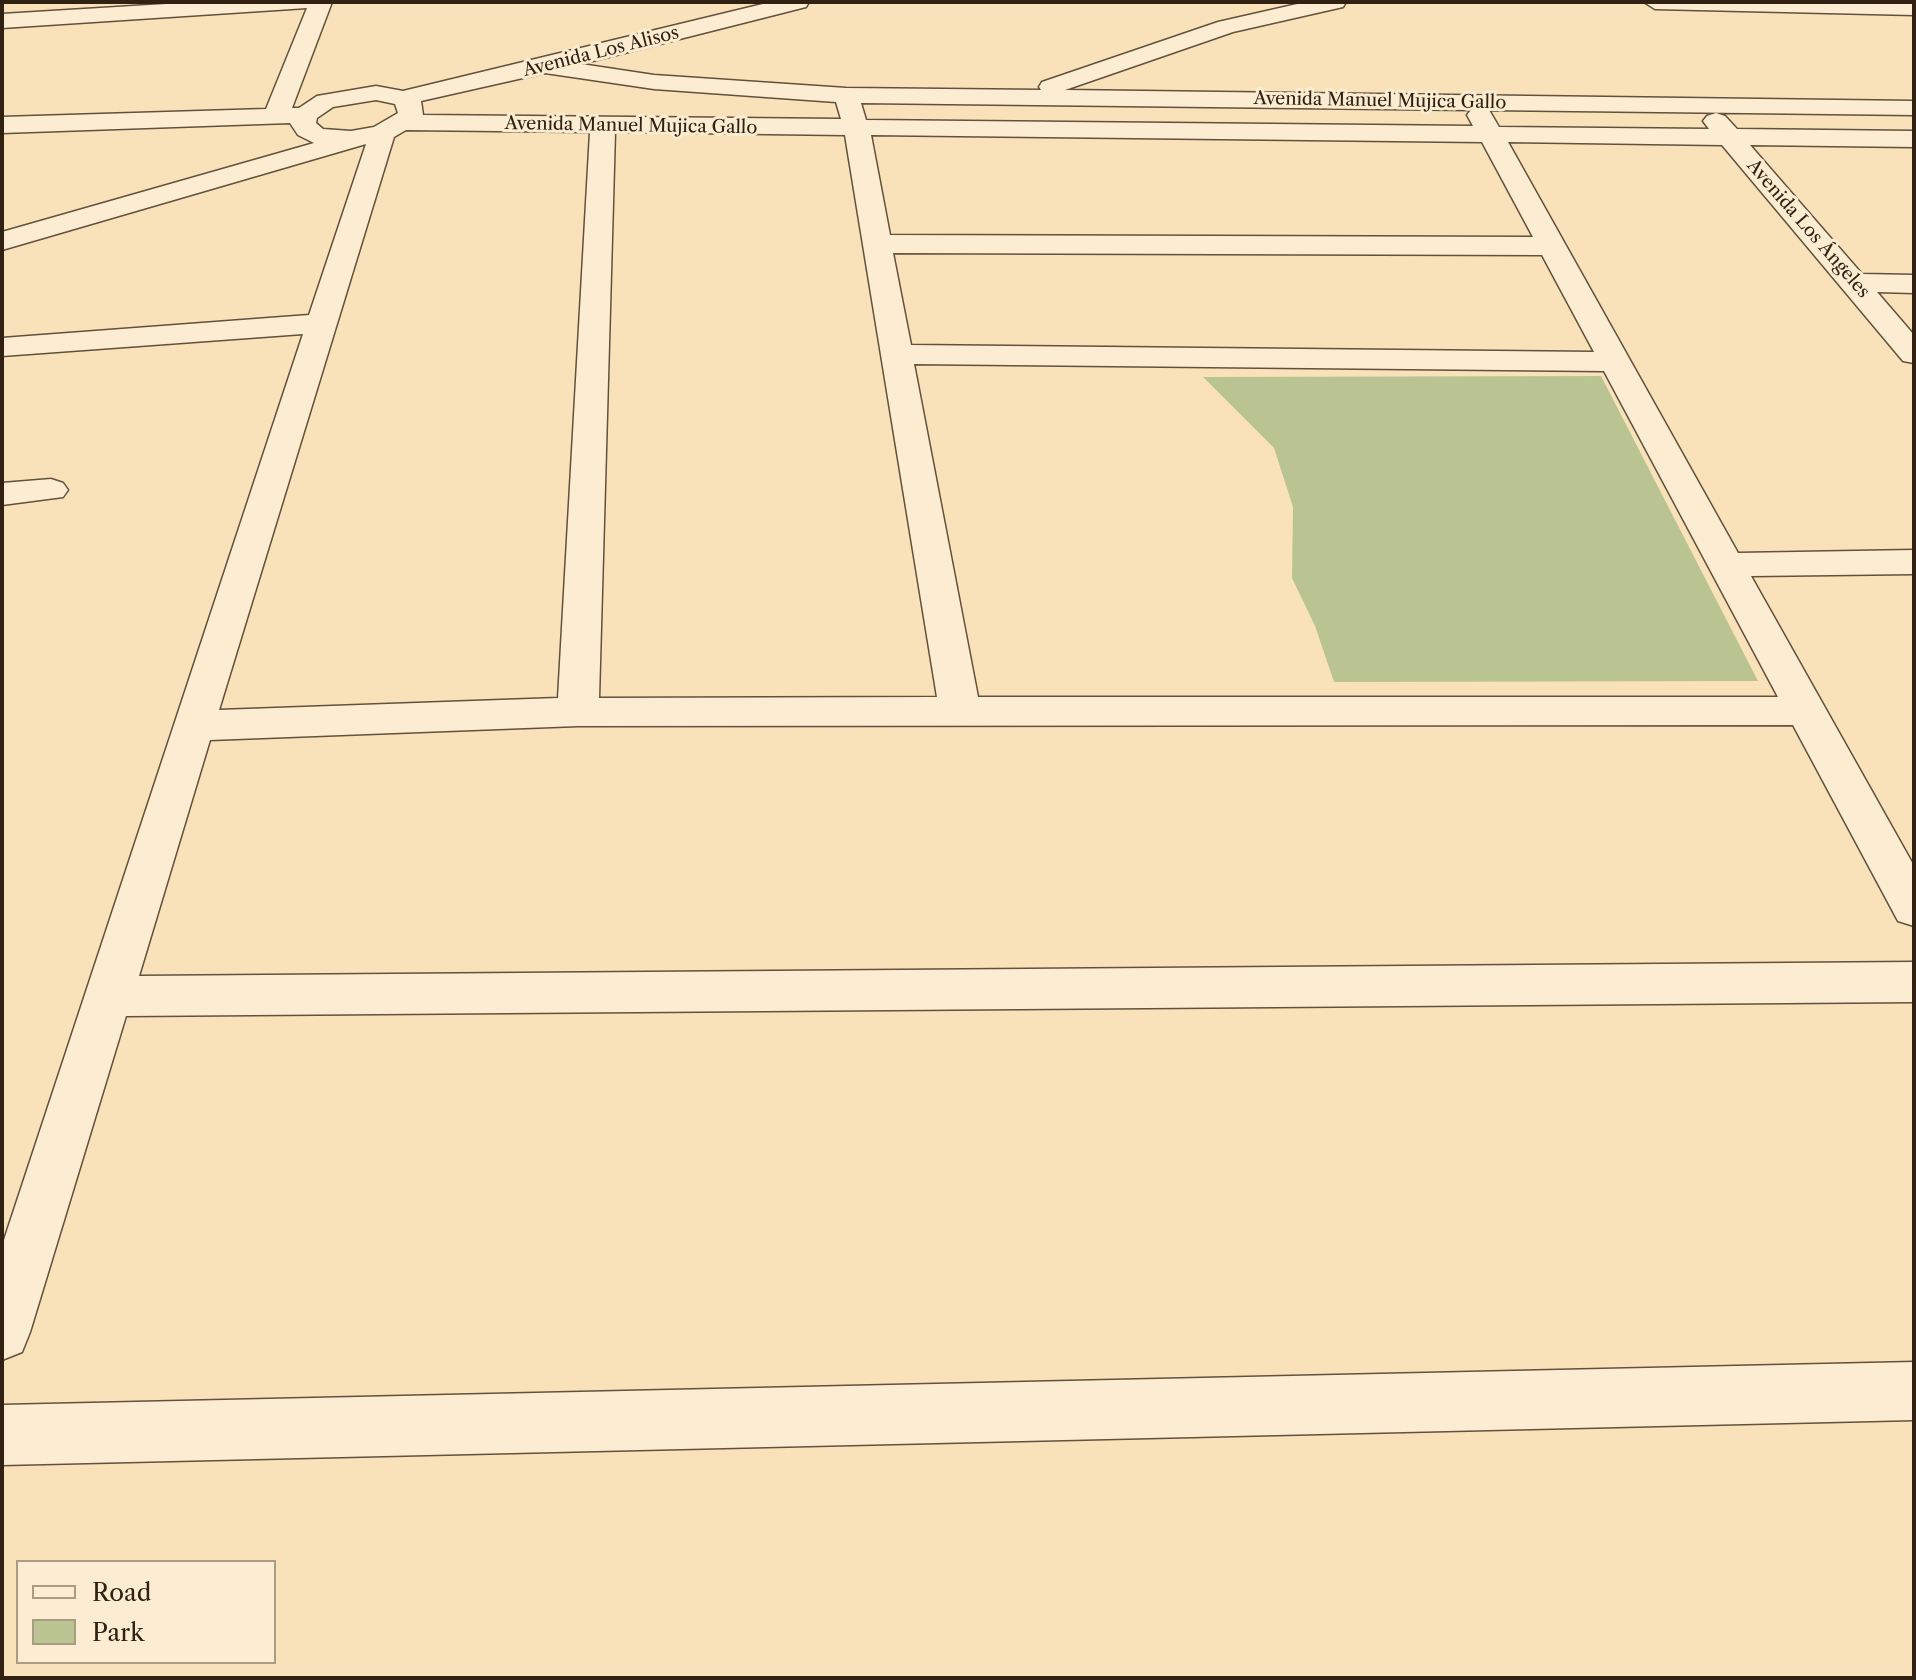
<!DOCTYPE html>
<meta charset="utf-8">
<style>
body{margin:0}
#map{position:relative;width:1916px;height:1680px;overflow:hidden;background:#f9e2b9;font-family:"Libre Caslon Text",serif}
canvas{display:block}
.frame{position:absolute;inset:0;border:4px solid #302112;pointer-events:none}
.legend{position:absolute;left:16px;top:1560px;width:260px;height:104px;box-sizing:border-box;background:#fbecd2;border:2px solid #aa9b85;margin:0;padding:10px 14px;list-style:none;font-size:24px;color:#302112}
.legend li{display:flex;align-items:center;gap:16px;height:40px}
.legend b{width:40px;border:2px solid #aa9b85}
</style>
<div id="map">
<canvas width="1916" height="1680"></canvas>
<div class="frame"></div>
<ul class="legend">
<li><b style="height:10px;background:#fbecd2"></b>Road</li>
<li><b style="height:22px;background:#bac492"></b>Park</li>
</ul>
</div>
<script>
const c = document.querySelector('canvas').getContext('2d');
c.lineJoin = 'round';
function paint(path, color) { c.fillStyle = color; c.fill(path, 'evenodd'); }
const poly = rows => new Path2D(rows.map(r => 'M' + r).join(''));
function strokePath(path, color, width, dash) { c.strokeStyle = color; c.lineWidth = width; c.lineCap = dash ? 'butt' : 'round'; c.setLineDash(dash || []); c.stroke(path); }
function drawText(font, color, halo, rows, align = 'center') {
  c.font = font + ' "Libre Caslon Text",serif'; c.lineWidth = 6; c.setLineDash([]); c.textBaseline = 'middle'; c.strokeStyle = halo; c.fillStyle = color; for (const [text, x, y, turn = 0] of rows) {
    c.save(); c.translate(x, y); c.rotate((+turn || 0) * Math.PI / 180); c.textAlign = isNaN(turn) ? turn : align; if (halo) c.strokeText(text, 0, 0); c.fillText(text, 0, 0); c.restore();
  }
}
paint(poly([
 [1601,376,1758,681,1334,682,1315,626,1292,578,1293,507,1274,448,1203,377]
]), '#bac492');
const minor = poly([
 [199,2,332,2,292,108,299,108,317,96,376,86,403,91,771,2,809,2,806,7,581,64,654,75,846,88,1041,90,1039,87,1042,82,1218,22,1306,2,1346,2,1343,7,1233,32,1065,90,1914,101,1914,115,1489,110,1499,127,1709,129,1703,121,1707,116,1716,113,1725,116,1737,129,1914,131,1914,147,1750,145,1862,274,1914,275,1914,293,1877,292,1914,335,1914,363,1903,361,1722,145,1508,142,1738,553,1914,550,1914,574,1751,576,1914,866,1914,926,1898,921,1793,725,578,726,210,740,139,976,1914,962,1914,1002,126,1016,30,1332,22,1352,2,1360,2,1246,303,334,2,356,2,338,309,315,366,144,2,250,2,232,314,143,298,135,290,123,2,133,2,117,266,109,307,8,2,28,2,14,199,2],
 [545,73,654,89,836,102,841,119,423,115,421,101,545,73],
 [376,100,395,104,398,113,374,127,351,131,323,129,316,123,317,118,333,107,376,100],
 [861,103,1471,110,1467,115,1473,126,866,120,861,103],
 [406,130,590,132,558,698,219,710,394,137,406,130],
 [615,132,845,135,937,697,599,698,615,132],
 [871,135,1482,142,1533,237,890,235,871,135],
 [893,253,1542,255,1594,352,911,345,893,253],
 [914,364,1604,371,1778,697,978,697,914,364],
 [1644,2,1914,2,1914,15,1655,9,1644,2],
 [51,479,63,483,68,490,63,497,2,505,2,483,51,479],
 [1914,1362,1914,1420,2,1465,2,1405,1914,1362]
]);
strokePath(minor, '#62513c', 3);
paint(minor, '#fbecd2');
drawText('18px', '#302112', '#fbecd2', [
 ["Avenida Los Alisos",601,52,-14],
 ["Avenida Manuel Mujica Gallo",1380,101,1],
 ["Avenida Manuel Mujica Gallo",631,126,1],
 ["Avenida Los Ángeles",1808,229,49]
]);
</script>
